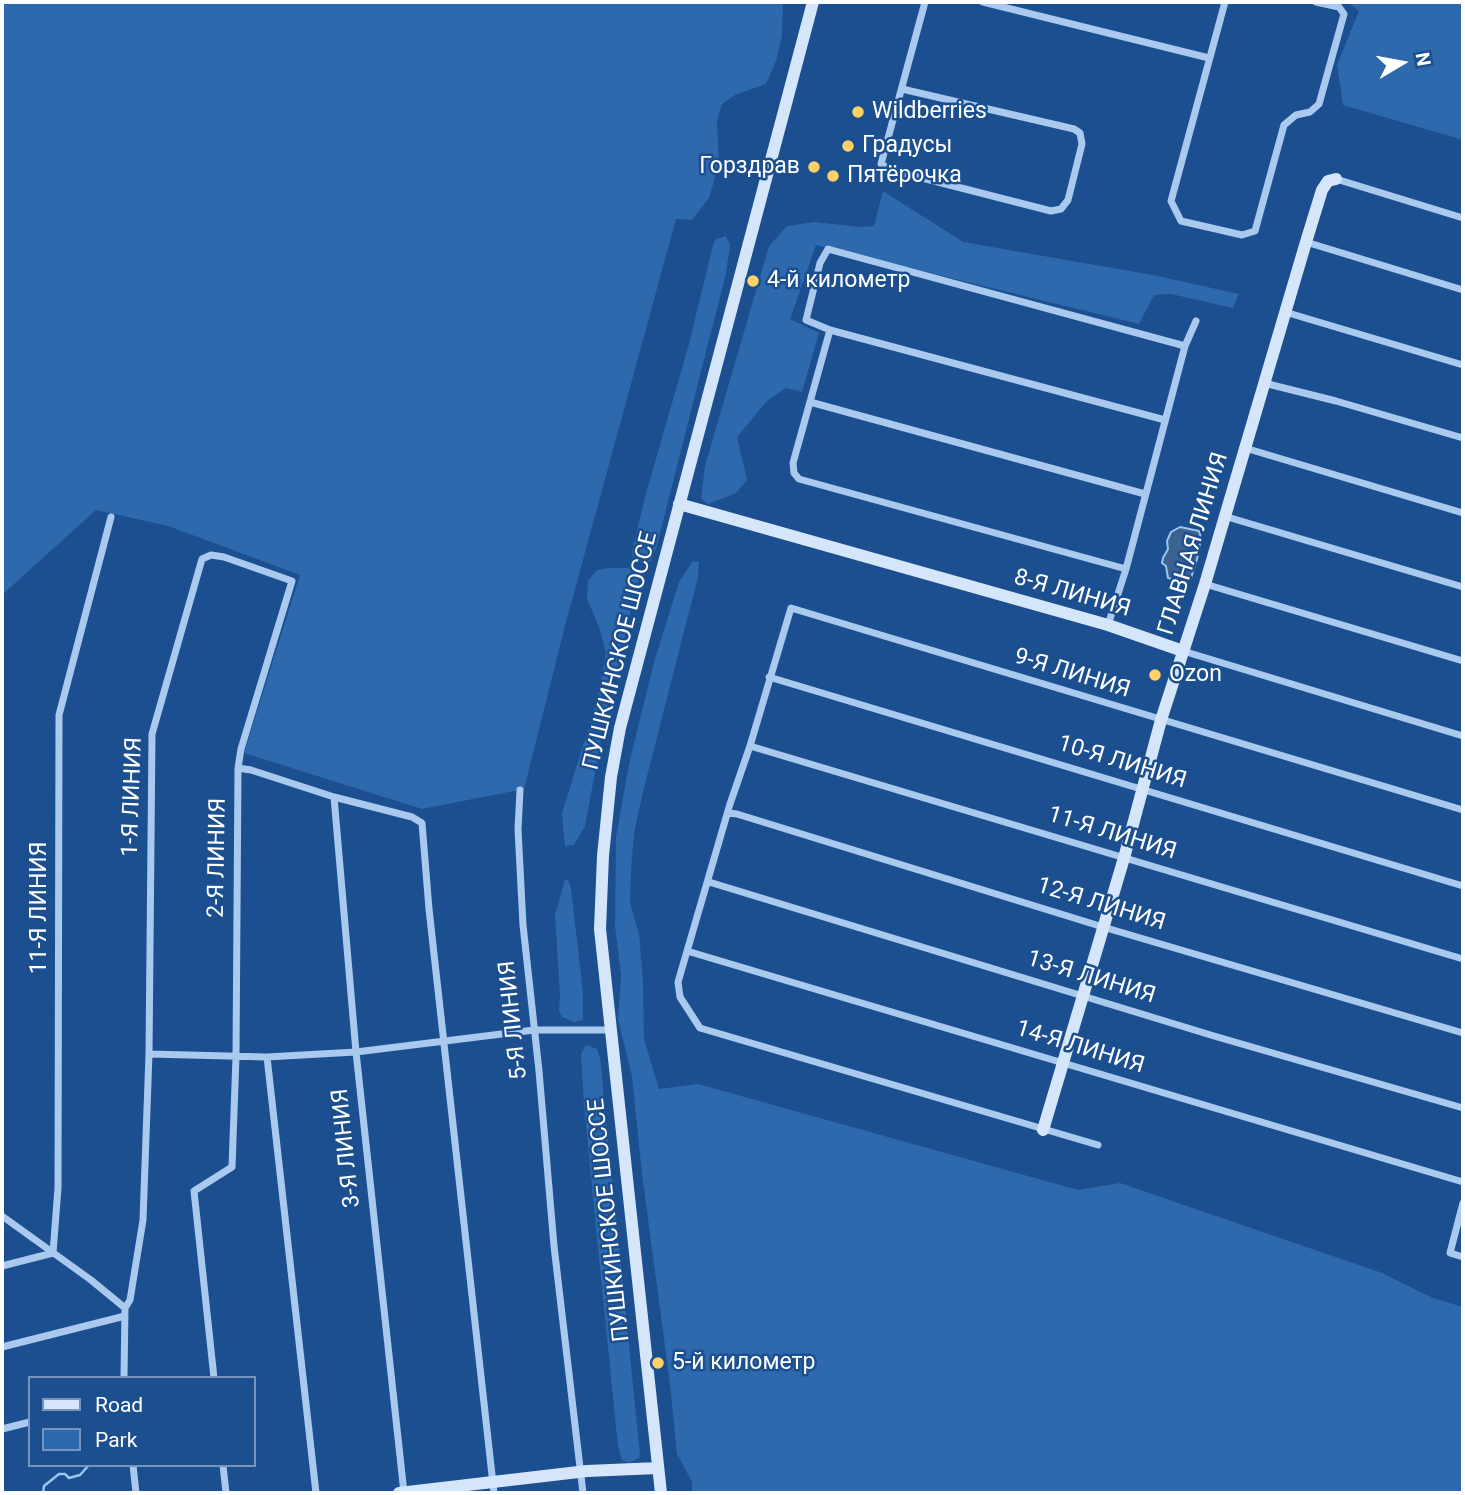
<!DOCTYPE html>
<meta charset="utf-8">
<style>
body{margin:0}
#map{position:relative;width:1465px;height:1495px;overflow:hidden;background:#1b4f8f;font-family:Roboto,sans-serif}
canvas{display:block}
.frame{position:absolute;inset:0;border:4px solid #fff;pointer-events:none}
.legend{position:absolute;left:28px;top:1376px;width:228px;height:91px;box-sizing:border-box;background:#1b4f8f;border:2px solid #7695bc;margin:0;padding:9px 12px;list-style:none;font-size:21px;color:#fff}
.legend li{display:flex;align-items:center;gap:14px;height:35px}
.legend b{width:35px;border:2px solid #7695bc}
.north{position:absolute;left:1367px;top:28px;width:70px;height:70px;-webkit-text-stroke:5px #1b4f8f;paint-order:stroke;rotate:80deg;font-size:19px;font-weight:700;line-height:28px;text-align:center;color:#fff}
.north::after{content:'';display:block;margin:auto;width:24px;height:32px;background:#fff;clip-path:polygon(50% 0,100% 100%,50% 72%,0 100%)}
</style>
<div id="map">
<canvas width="1465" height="1495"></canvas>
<div class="frame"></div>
<ul class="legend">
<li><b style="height:9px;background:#d6e6fa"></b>Road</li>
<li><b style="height:19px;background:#2e69ad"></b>Park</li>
</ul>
<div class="north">N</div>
</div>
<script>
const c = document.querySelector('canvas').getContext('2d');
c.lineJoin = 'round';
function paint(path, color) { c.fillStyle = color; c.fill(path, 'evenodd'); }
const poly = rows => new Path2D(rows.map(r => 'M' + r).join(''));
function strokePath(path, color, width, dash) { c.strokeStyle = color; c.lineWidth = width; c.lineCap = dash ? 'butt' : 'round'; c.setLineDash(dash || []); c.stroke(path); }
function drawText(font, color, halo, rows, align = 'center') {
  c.font = font + ' Roboto,sans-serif'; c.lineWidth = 5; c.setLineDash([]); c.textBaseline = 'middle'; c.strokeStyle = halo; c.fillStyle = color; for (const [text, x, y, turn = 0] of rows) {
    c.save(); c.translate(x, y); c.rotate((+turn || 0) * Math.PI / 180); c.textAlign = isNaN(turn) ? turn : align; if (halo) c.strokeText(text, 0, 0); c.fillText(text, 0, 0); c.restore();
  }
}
paint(poly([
 [2,2,783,2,782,36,776,61,766,84,735,95,722,104,717,121,719,164,709,198,692,220,676,219,565,626,524,789,422,809,244,753,300,575,168,526,96,510,2,595],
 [1347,2,1463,2,1463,140,1343,105,1337,65,1359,11],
 [883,191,963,242,1153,275,1239,294,1233,308,1171,294,1154,295,1139,324,816,245,790,319,819,333,802,392,786,388,768,400,737,437,747,480,736,493,708,504,701,498,705,466,769,246,787,226,815,222,860,227,874,226],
 [726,236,730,245,726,273,656,549,651,561,640,562,633,560,632,552,645,497,689,344,713,245,716,239],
 [693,561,699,562,698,577,643,792,634,833,631,871,630,903,639,934,643,980,644,1039,659,1089,698,1084,1078,1190,1120,1183,1382,1273,1433,1298,1463,1307,1463,1493,692,1493,692,1482,677,1454,670,1384,642,1174,632,1076,618,1019,621,976,615,926,616,837,629,764,655,659,679,582],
 [609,568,634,568,640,574,605,718,585,826,574,845,565,846,562,813,597,701,606,653,599,627,587,599,588,581,597,570],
 [565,879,568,880,571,888,583,993,583,1020,574,1022,562,1017,559,1011,560,995,555,915],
 [586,1045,597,1049,600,1058,640,1454,639,1458,629,1463,622,1460,618,1447,601,1277,584,1104,581,1054]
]), '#2e69ad');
const water = poly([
 [1180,527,1199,531,1201,538,1197,559,1191,578,1187,583,1168,578,1166,566,1162,563,1163,558,1168,549,1167,541,1171,532,1180,527]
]);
paint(water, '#3c6290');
strokePath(water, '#9cc4f0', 2);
strokePath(poly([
 [43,1493,44,1486,59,1474,65,1474,69,1478,80,1475,89,1465]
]), '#9cc4f0', 2.5);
strokePath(poly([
 [983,2,1209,58],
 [1225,2,1171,201,1181,221,1242,235,1255,231,1284,125,1296,115,1310,112,1319,104,1344,14,1339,7,1316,2],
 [902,89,1074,129,1080,133,1082,144,1068,200,1061,209,1051,211,891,170,881,164,925,2],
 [1336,179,1463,218],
 [1306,242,1463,290],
 [1285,312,1463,365],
 [830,330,793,463,794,473,799,479,1126,569],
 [1264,383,1336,401,1463,438],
 [810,402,1145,494],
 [1165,420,830,330,806,320,820,263,828,249,835,251,1185,346],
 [1245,448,1463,513],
 [1224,516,1463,587],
 [1205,584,1463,661],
 [1108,625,1126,569,1185,346,1196,321],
 [1183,651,1463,736],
 [769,677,1463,886],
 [750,746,1463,959],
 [238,768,251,770,334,797,412,817,422,823,429,909,494,1493],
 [520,790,518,829,523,925,539,1071,554,1246,583,1493],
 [334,797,356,1052,404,1493],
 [728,813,737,814,1103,927,1463,1033],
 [709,882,1214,1036,1463,1108],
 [687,951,1463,1182],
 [149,1054,267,1057,356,1052,534,1030,609,1030],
 [267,1057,316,1493],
 [1098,1145,700,1028,680,997,678,982,730,804,750,746,791,608,1463,810],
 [1463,1203,1450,1253,1463,1257],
 [2,1216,91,1280,125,1308],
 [2,1266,53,1253,58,1188,59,715,111,517],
 [2,1347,125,1316],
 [124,1378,125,1308,130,1300,143,1220,149,1054,152,734,202,559,211,555,224,557,292,581,241,749,238,768,236,1057,232,1167,194,1191,214,1378],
 [2,1429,30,1422],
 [133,1465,136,1493],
 [223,1465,226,1493]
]), '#a9c9ee', 7);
strokePath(poly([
 [679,504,1108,625,1183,651],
 [1043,1130,1124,858,1161,720,1205,584,1306,242,1322,190,1328,181,1336,179],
 [399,1493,587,1471,658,1468],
 [661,1493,600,929,603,856,611,777,620,728,813,2]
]), '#d6e6fa', 12);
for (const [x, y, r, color] of [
 [858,112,7,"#ffd166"],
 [848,146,7,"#ffd166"],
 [814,167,7,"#ffd166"],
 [833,176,7,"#ffd166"],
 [753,281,7,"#ffd166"],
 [1155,675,7,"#ffd166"],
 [658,1363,7,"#ffd166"]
]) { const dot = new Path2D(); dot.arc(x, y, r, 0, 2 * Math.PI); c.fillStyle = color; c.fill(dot); strokePath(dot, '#1b4f8f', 2.5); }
drawText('23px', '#fff', '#1b4f8f', [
 ["Wildberries",872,112],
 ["Градусы",862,146],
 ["Горздрав",800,167,"right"],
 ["Пятёрочка",847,176],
 ["4-й километр",767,281],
 ["Ozon",1169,675],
 ["5-й километр",672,1363]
], 'left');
drawText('23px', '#fff', '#1b4f8f', [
 ["ГЛАВНАЯ ЛИНИЯ",1194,544,-73],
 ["8-Я ЛИНИЯ",1072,594,16],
 ["ПУШКИНСКОЕ ШОССЕ",621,651,-76],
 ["9-Я ЛИНИЯ",1072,674,17],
 ["10-Я ЛИНИЯ",1122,763,17],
 ["1-Я ЛИНИЯ",133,797,-88],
 ["11-Я ЛИНИЯ",1112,834,17],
 ["2-Я ЛИНИЯ",218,858,-89],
 ["12-Я ЛИНИЯ",1101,905,17],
 ["11-Я ЛИНИЯ",40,908,-90],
 ["13-Я ЛИНИЯ",1091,978,17],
 ["5-Я ЛИНИЯ",514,1020,-96],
 ["14-Я ЛИНИЯ",1080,1048,17],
 ["3-Я ЛИНИЯ",347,1148,-96],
 ["ПУШКИНСКОЕ ШОССЕ",610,1220,-96]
]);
</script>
